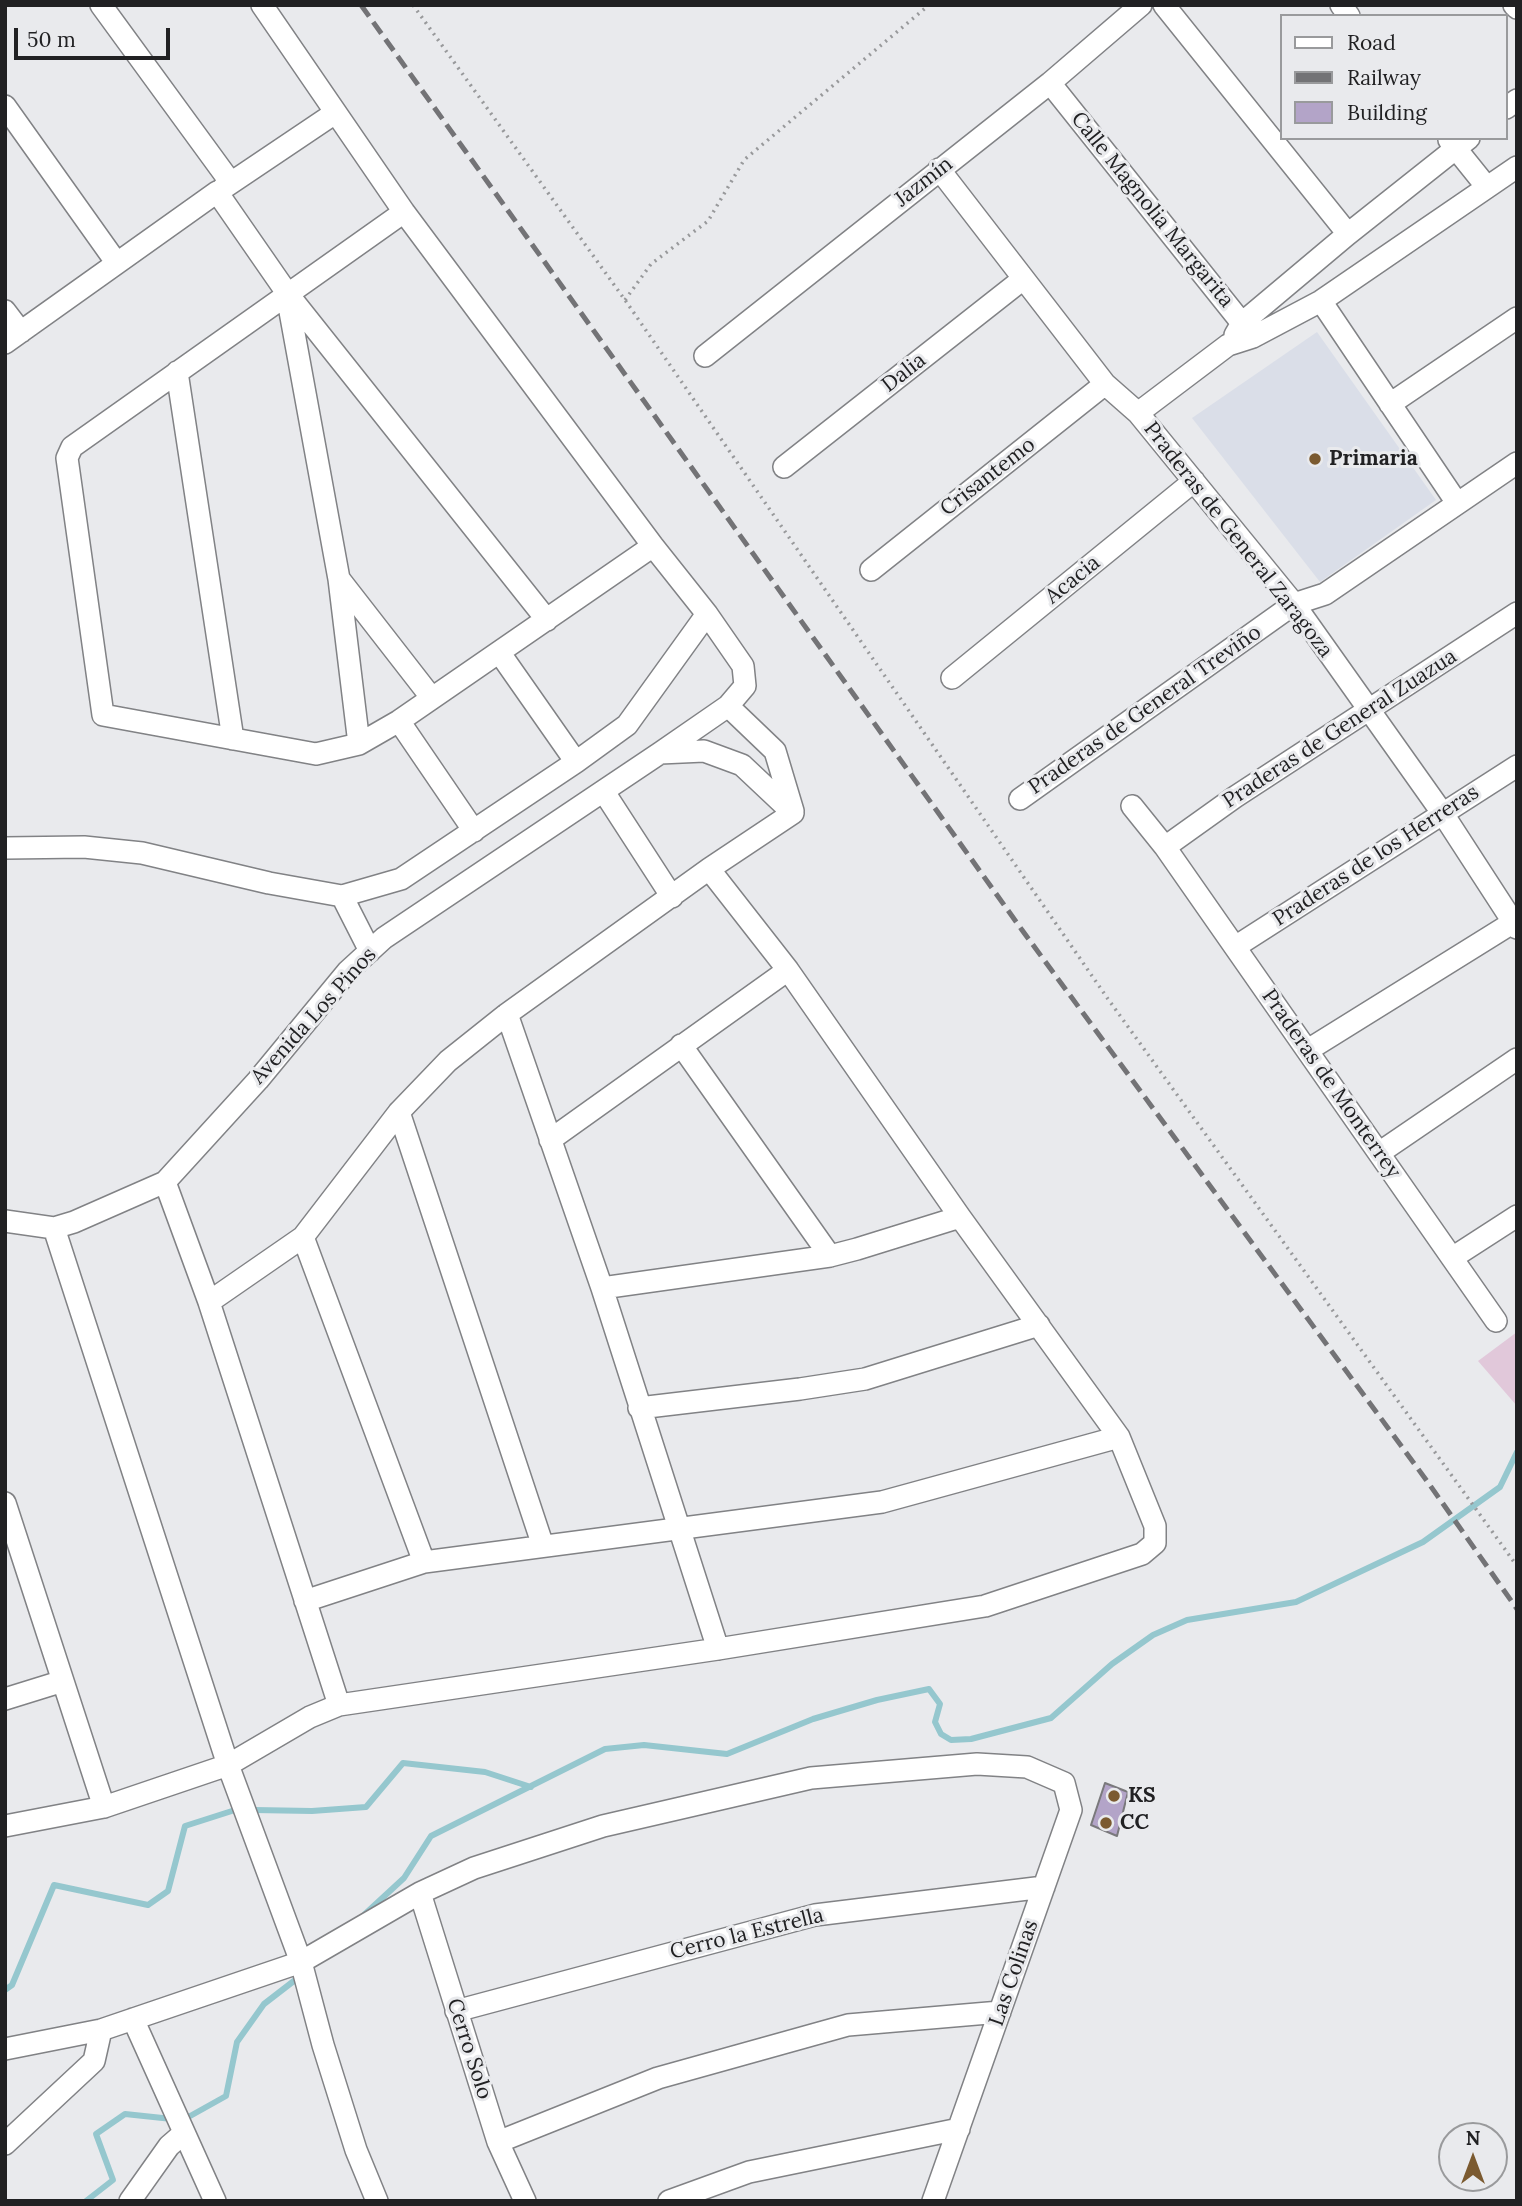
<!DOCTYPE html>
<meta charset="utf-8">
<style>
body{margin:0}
#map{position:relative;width:1522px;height:2206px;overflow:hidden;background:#e9eaed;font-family:Lora,serif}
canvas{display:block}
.frame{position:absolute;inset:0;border:7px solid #212123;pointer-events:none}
.legend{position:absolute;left:1280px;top:14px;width:228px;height:126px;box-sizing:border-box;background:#e9eaed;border:2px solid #999a9c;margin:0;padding:9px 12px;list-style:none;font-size:21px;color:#212123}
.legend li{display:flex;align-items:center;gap:14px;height:35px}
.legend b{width:35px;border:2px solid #999a9c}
.north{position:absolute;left:1438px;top:2122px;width:70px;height:70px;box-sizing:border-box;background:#e9eaed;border:2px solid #999a9c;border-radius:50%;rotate:0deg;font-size:19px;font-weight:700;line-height:28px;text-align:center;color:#212123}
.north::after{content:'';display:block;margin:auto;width:24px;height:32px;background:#7b5a30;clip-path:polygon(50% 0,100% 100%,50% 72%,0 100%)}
.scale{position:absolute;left:14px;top:28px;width:156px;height:32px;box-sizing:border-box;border:4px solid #212123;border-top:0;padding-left:9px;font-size:21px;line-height:24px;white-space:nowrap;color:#212123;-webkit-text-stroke:5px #e9eaed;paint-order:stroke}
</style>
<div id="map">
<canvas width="1522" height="2206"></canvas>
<div class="frame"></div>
<ul class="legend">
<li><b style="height:9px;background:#fff"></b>Road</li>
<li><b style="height:9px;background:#737376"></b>Railway</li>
<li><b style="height:19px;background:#b3a4c8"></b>Building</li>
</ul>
<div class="north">N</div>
<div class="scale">50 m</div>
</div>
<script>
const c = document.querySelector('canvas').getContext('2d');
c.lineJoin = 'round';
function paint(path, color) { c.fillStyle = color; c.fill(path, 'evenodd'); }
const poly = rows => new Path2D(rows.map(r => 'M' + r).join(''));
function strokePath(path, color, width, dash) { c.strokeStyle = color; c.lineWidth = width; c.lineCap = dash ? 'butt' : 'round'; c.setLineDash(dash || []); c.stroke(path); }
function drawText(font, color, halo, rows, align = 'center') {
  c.font = font + ' Lora,serif'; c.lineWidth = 6; c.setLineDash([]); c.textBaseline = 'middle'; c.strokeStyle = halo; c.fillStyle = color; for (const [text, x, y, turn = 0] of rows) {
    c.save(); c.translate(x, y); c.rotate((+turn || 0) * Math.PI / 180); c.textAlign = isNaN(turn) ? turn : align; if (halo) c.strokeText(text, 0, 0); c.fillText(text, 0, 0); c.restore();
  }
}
paint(poly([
 [1317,332,1436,500,1320,582,1192,418]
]), '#dadee8');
paint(poly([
 [1517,1332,1517,1406,1478,1361]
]), '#e1c8da');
strokePath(poly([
 [254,1810,312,1811,366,1807,403,1763,485,1772,531,1787],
 [365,1914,404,1878,431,1836,605,1749,644,1745,727,1754,813,1719,877,1700,929,1689,940,1704,935,1722,941,1734,951,1740,971,1739,1051,1718,1112,1664,1153,1635,1187,1620,1296,1602,1423,1542,1500,1487,1517,1452],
 [5,1990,12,1985,54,1885,148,1905,168,1891,185,1826,235,1810],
 [183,2120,226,2096,237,2042,264,2004,299,1977],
 [86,2201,113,2180,96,2134,125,2114,172,2119]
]), '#95c7ce', 6);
const building = poly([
 [1105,1783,1128,1792,1117,1836,1091,1825,1105,1783]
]);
paint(building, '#b3a4c8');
strokePath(building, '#7a797c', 2);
const minor = poly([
 [101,5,231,183],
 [1164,5,1348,234],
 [1341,5,1349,16],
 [1514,5,1517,8],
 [1050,83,1253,337],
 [5,106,116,262],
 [1506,108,1517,100],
 [1449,140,1486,186],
 [939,169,1105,384,1138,413,1294,604,1443,814,1517,928],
 [222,189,335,113],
 [404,212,72,447,67,458,103,715,316,754,359,744,399,721,653,546],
 [287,295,339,579,359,744],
 [1321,301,1457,503],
 [5,311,21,332],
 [1235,335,1242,323,1348,234,1469,138],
 [5,343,217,192,287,293,547,620],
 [705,356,1050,83,1141,5],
 [177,372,233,739],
 [1390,404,1517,318],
 [1138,413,1228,345,1253,337,1321,301,1517,167],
 [784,467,1023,279],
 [871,570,1105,384],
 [340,580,431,697],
 [499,652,576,762],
 [952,678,1194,481],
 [728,706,775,751,793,811],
 [399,721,474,831],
 [660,753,704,751,742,765,793,813],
 [604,792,672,897],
 [1020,799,1294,604,1325,594,1517,463],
 [1132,806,1165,847,1496,1321],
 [1165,847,1235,797,1517,613],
 [5,848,84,847,142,853,269,883,342,896,401,879,576,762,627,725,707,614],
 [342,896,370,951],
 [1235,947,1517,766],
 [507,1014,602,1288,718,1649],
 [681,1045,830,1256],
 [1308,1050,1517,920],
 [399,1112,543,1546],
 [550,1140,788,970],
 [1379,1153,1517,1059],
 [165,1182,209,1302,339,1705],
 [5,1221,54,1228,74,1222,165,1182,258,1080,348,971,384,938,660,753,728,706,745,686,743,666,707,614,653,546,404,212,262,5],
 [54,1228,228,1765,301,1962,323,2045,356,2150,377,2201],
 [303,1237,424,1562],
 [1452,1258,1517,1216],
 [602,1288,830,1256,857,1249,960,1217],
 [209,1302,303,1237,399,1112,448,1061,507,1014,709,869,793,813],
 [639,1408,800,1389,865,1379,1039,1325],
 [5,1503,104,1807],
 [305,1601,424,1562,882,1502,1119,1437],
 [5,1699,63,1681],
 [5,1826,104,1807,228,1765,310,1717,339,1705,718,1649,985,1606,1142,1554,1155,1543,1155,1526,1119,1437,960,1217,788,970,709,869],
 [420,1893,498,2142,525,2201],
 [456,2011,815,1915,1044,1887],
 [133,2019,215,2201],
 [5,2049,101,2030,301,1962,420,1893,474,1868,603,1826,811,1778,977,1764,1027,1767,1064,1783,1071,1810,933,2201],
 [498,2142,658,2078,848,2025,1000,2012],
 [5,2144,94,2061,101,2030],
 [130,2201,169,2146,184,2133],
 [669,2201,749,2172,959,2129]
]);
strokePath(minor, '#818285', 24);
strokePath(poly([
 [413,5,625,300,1108,999,1517,1566],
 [625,300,651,264,708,221,744,160,929,5]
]), '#98999b', 3.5, [2, 5]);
strokePath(minor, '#fff', 21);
strokePath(poly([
 [361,5,1022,930,1427,1481,1517,1609]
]), '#737376', 5, [14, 7]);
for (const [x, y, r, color] of [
 [1315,459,7,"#7b5a30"],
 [1114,1796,7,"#7b5a30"],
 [1106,1823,7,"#7b5a30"]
]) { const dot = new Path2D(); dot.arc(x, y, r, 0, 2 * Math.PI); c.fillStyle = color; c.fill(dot); strokePath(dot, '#e9eaed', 2.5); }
drawText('21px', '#212123', '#e9eaed', [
 ["Jazmín",924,182,-38],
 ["Calle Magnolia Margarita",1152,210,51],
 ["Dalia",904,373,-38],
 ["Crisantemo",988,477,-38],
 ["Praderas de General Zaragoza",1238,540,52],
 ["Acacia",1073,580,-39],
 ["Praderas de General Treviño",1145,710,-35],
 ["Praderas de General Zuazua",1340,729,-33],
 ["Praderas de los Herreras",1376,856,-33],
 ["Avenida Los Pinos",314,1016,-48],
 ["Praderas de Monterrey",1331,1084,55],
 ["Cerro la Estrella",747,1934,-14],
 ["Las Colinas",1014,1973,-71],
 ["Cerro Solo",469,2049,72]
]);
drawText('bold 21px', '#212123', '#e9eaed', [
 ["Primaria",1329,459],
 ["KS",1128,1796],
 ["CC",1120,1823]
], 'left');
</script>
